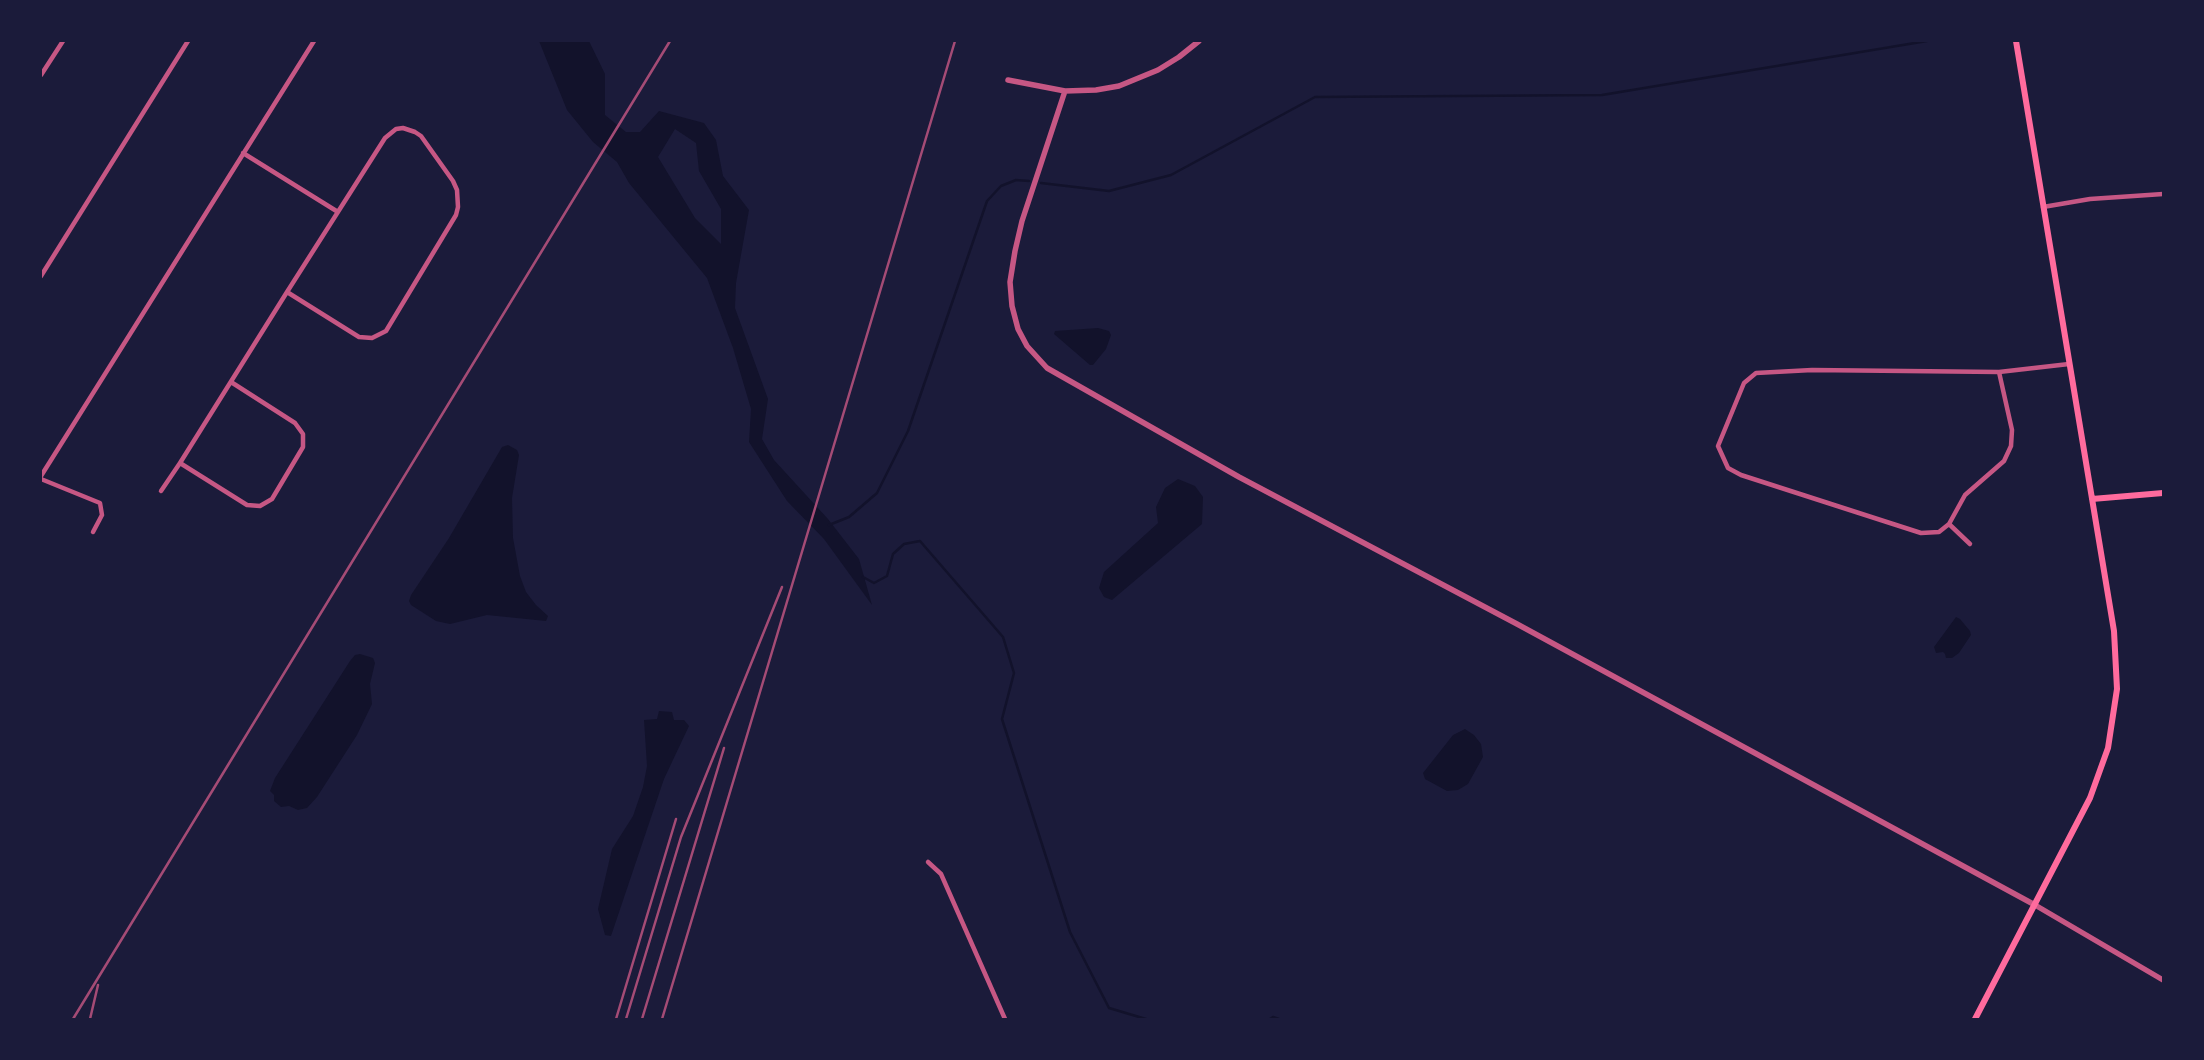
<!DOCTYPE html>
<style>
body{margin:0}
#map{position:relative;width:2204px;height:1060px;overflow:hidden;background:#1b1b3a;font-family:Raleway,sans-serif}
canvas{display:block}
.frame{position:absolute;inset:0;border:42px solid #1b1b3a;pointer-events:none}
</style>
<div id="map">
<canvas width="2204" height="1060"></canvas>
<div class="frame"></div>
</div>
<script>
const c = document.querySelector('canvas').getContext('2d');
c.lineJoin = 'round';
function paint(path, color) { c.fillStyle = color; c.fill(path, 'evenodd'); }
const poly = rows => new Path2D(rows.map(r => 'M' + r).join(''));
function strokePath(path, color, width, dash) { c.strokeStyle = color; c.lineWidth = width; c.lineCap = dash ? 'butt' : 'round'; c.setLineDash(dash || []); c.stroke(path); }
paint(poly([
 [539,41,589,41,605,74,605,115,626,132,640,132,659,111,704,123,716,140,723,176,749,210,736,283,735,308,768,399,762,439,774,460,828,519,859,559,872,605,824,539,787,501,749,442,751,409,733,348,707,278,629,183,617,162,593,142,567,110],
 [675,129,696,143,699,171,721,209,721,244,695,218,658,157],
 [1098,328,1109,331,1111,335,1106,349,1093,365,1090,365,1054,334,1055,331],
 [508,445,517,450,519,455,512,498,513,538,520,576,526,592,536,605,548,616,546,621,487,615,450,624,436,621,411,605,409,601,411,595,449,538,502,447],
 [1178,479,1195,486,1203,497,1202,524,1112,600,1104,597,1099,588,1104,572,1158,523,1156,507,1165,488],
 [1956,617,1960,619,1970,631,1971,635,1959,653,1952,658,1946,658,1945,654,1943,652,1936,653,1934,647],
 [360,654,373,658,375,663,370,684,372,704,357,735,317,797,307,808,298,810,289,806,281,807,274,801,274,795,270,791,275,778,350,661,355,655],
 [659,711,672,712,674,720,684,720,689,726,664,779,611,936,605,935,598,909,612,849,633,816,643,787,647,766,644,720,657,719],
 [1465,729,1474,735,1481,744,1483,757,1468,784,1458,790,1447,791,1425,779,1423,773,1453,735]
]), '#12122b');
strokePath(poly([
 [1041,183,1109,191,1171,175,1315,97,1602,95,1927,41],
 [829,525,849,517,877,493,908,431,987,201,1001,186,1016,180,1029,181],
 [863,577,874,583,887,576,893,554,904,544,920,541,1003,637,1014,673,1002,719,1070,932,1109,1008,1146,1019],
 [1270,1019,1273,1017,1279,1019]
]), '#12122b', 2.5);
strokePath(poly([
 [41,75,63,41],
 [243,153,338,212],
 [2043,207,2090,199,2163,194],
 [41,276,188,41],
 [1999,372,2012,430,2011,446,2004,461,1965,495,1949,524,1939,532,1921,533,1741,475,1728,468,1718,446,1744,383,1756,373,1812,370,1999,372,2069,364],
 [180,463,247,505,260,506,272,499,303,447,303,434,295,423,231,382],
 [41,476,314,41],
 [41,479,100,503,102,515,93,532],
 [161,491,180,463,287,292,385,138,396,129,403,128,415,132,421,136,453,181,457,190,458,207,456,215,386,331,372,338,359,337,287,292],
 [1949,524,1970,544],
 [928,862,941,874,1005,1019]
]), '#c65784', 4.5);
strokePath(poly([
 [1008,80,1065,91,1096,90,1119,86,1158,70,1179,57,1199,41],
 [1065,91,1022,221,1015,251,1010,282,1012,306,1018,329,1027,346,1047,368,1239,477,1517,624,2035,905,2163,980]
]), '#c65784', 5.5);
strokePath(poly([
 [2092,499,2163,493],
 [1975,1019,2090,798,2108,748,2117,689,2114,631,2016,41]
]), '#ff6b9d', 6);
strokePath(poly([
 [73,1019,670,41],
 [90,1019,98,985],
 [616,1019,676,819],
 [626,1019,681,837,782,587],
 [642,1019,724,748],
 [662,1019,955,41]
]), '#a44b75', 2.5);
</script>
